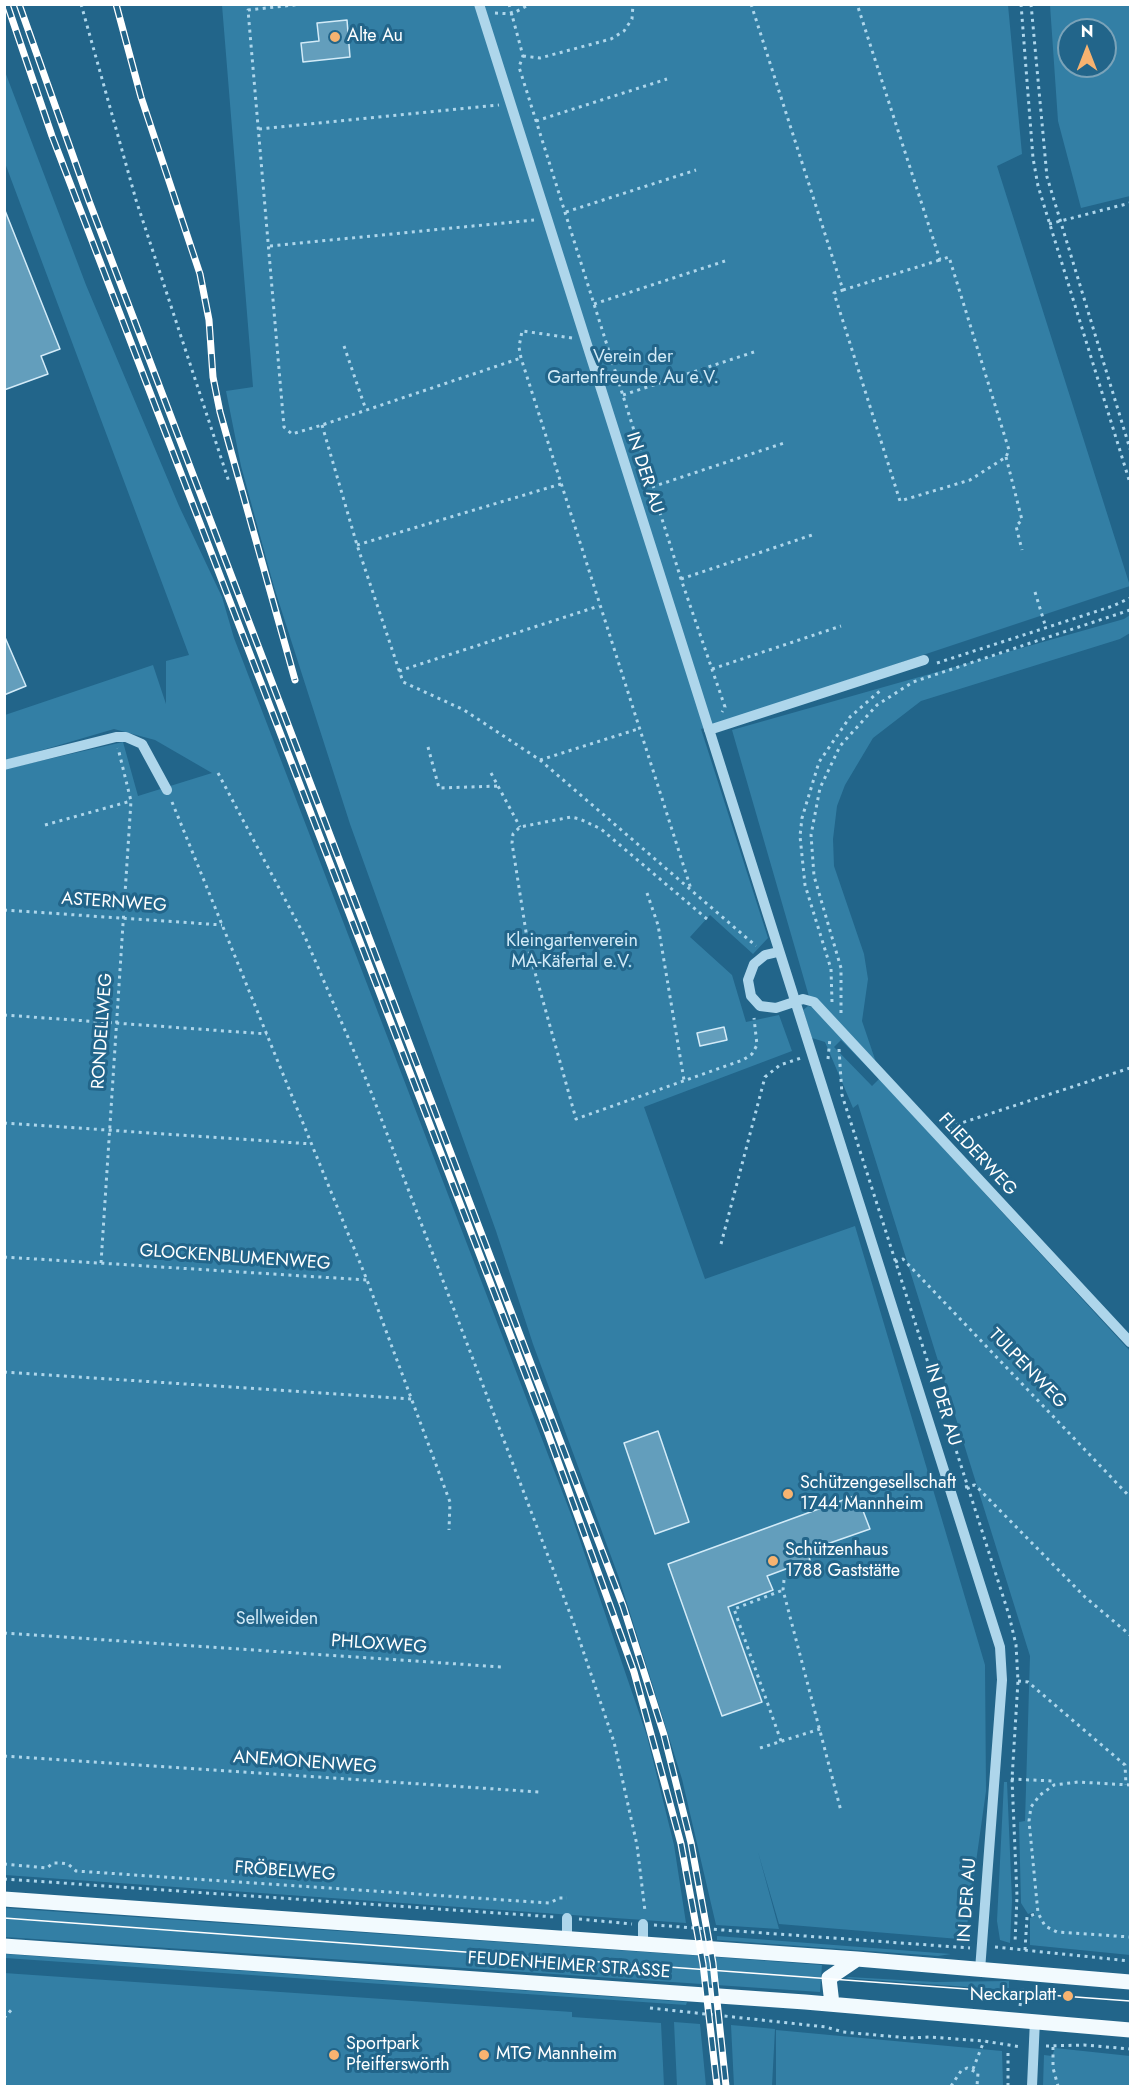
<!DOCTYPE html>
<meta charset="utf-8">
<style>
body{margin:0}
#map{position:relative;width:1135px;height:2091px;overflow:hidden;background:#22658a;font-family:Jost,sans-serif}
canvas{display:block}
.frame{position:absolute;inset:0;border:6px solid #fff;pointer-events:none}
.north{position:absolute;left:1057px;top:18px;width:60px;height:60px;box-sizing:border-box;background:#22658a;border:2px solid #7aa3b9;border-radius:50%;rotate:0deg;font-size:16px;font-weight:700;line-height:24px;text-align:center;color:#fff}
.north::after{content:'';display:block;margin:auto;width:21px;height:27px;background:#f7b370;clip-path:polygon(50% 0,100% 100%,50% 72%,0 100%)}
</style>
<div id="map">
<canvas width="1135" height="2091"></canvas>
<div class="frame"></div>
<div class="north">N</div>
</div>
<script>
const c = document.querySelector('canvas').getContext('2d');
c.lineJoin = 'round';
function paint(path, color) { c.fillStyle = color; c.fill(path, 'evenodd'); }
const poly = rows => new Path2D(rows.map(r => 'M' + r).join(''));
function strokePath(path, color, width, dash) { c.strokeStyle = color; c.lineWidth = width; c.lineCap = dash ? 'butt' : 'round'; c.setLineDash(dash || []); c.stroke(path); }
function drawText(font, color, halo, rows, align = 'center') {
  c.font = font + ' Jost,sans-serif'; c.lineWidth = 6; c.setLineDash([]); c.textBaseline = 'middle'; c.strokeStyle = halo; c.fillStyle = color; for (const [text, x, y, turn = 0] of rows) {
    c.save(); c.translate(x, y); c.rotate((+turn || 0) * Math.PI / 180); c.textAlign = isNaN(turn) ? turn : align; if (halo) c.strokeText(text, 0, 0); c.fillText(text, 0, 0); c.restore();
  }
}
paint(poly([
 [222,5,1008,5,1022,154,997,166,1130,586,701,729,768,938,753,954,710,915,690,937,732,975,746,1022,779,1015,792,1051,644,1107,705,1279,855,1226,985,1665,986,1791,966,1933,959,1939,779,1924,758,1852,779,1929,716,1925,682,1779,619,1578,533,1344,496,1231,350,824,274,587,241,466,226,391,253,387],
 [1050,5,1130,5,1130,196,1081,208,1058,121],
 [1069,30,1105,30,1105,66,1069,66],
 [4,69,86,285,179,506,222,597,234,638,572,1517,647,1736,674,1845,686,1923,5,1875,5,769,123,742,138,796,212,773,155,740,114,729,5,761,5,715,153,665,166,704,166,661,189,655,5,163],
 [1130,615,1130,633,1120,639,921,701,873,738,845,785,837,806,833,839,834,866,864,954,868,979,862,1021,883,1083,1130,1351,1130,1955,1030,1945,1030,1918,1035,1916,1034,1912,1028,1914,1021,1903,1019,1822,1025,1821,1030,1656,858,1104,853,1108,825,1042,812,1038,803,1010,808,1006,812,1007,732,730,1124,619],
 [841,1040,879,1079,872,1086,834,1047],
 [1004,1782,1007,1782,1012,1900,1010,1943,1000,1940,997,1921],
 [4,1908,688,1955,822,1965,820,1992,5,1937],
 [717,1936,951,1954,938,1956,717,1940],
 [5,1954,687,2002,686,2005,5,1958],
 [4,1973,572,2012,572,2017,661,2023,664,2086,5,2086],
 [849,1977,935,1982,1009,1981,1009,1990,846,1978],
 [674,2022,700,2024,706,2086,677,2086],
 [731,2025,775,2029,772,2086,734,2086],
 [776,2030,1002,2051,1003,2086,776,2086],
 [1055,2048,1130,2056,1130,2086,1043,2086,1044,2055,1052,2056]
]), '#337fa5');
const building = poly([
 [347,20,350,57,303,62,301,43,319,41,317,23,347,20],
 [4,208,60,349,41,356,48,374,4,390,4,208],
 [4,635,26,686,4,695,4,635],
 [724,1027,727,1040,700,1046,697,1033,724,1027],
 [658,1431,689,1522,655,1534,624,1443,658,1431],
 [857,1495,870,1529,807,1551,810,1560,767,1576,773,1590,728,1607,762,1702,722,1716,668,1564,857,1495]
]);
paint(building, '#639ebc');
strokePath(building, '#d3ebf8', 1.5);
strokePath(poly([
 [81,4,136,200,229,482],
 [303,4,248,10,284,427,292,434,322,425,521,358],
 [509,4,523,56,519,67,681,579,725,707,722,712],
 [751,4,843,290,834,293,900,501,970,480,1006,457,1009,450,949,257,940,260,857,4],
 [1021,4,1033,158,1038,186,1130,483],
 [1031,4,1047,177,1130,449],
 [495,13,512,14,530,4],
 [523,56,540,58,611,39,624,31,632,19,633,4],
 [536,121,667,79],
 [259,129,499,105],
 [566,212,696,170],
 [1049,224,1130,203],
 [270,246,534,220],
 [843,290,940,260],
 [594,304,725,261],
 [572,338,522,331,519,347,521,358,691,889],
 [344,346,366,410],
 [623,395,754,352],
 [322,425,357,545,403,682,464,710,540,760,756,946],
 [1006,457,1022,520,1016,526,1022,550],
 [652,487,784,443],
 [357,545,561,484],
 [681,579,812,535],
 [1035,592,1046,628],
 [937,663,1113,606,1130,598],
 [712,669,841,626],
 [399,671,599,606],
 [428,747,439,788,499,786],
 [540,760,638,729],
 [218,773,305,937,368,1084,574,1624,614,1742,637,1845,645,1911],
 [491,773,520,827],
 [172,802,367,1280,450,1502,449,1530],
 [45,825,131,801],
 [647,893,658,925,684,1080],
 [4,910,222,925],
 [707,919,601,829,580,819,571,817,520,827,513,834,512,843,529,951,576,1119,743,1060,752,1054,757,1045,754,1018],
 [832,1002,831,969,805,885,800,836,802,818,819,762,850,717,882,689],
 [841,1013,841,968,814,876,811,835,820,788,840,746,877,705,913,682,1130,610],
 [4,1015,267,1034],
 [839,1049,842,1095,1009,1615,1016,1645,1018,1681,1012,1779,1017,1896,1015,1943],
 [828,1059,830,1038],
 [4,1123,312,1144],
 [949,1127,1130,1068],
 [721,1244,765,1077,780,1065,801,1058],
 [4,1257,367,1280],
 [895,1262,903,1259,1130,1497],
 [101,1263,131,801,118,748],
 [4,1372,412,1399],
 [965,1487,975,1485,1085,1597,1130,1635],
 [784,1580,783,1590,841,1811],
 [4,1633,502,1667],
 [1018,1681,1028,1682,1125,1765,1126,1785],
 [781,1741,734,1609,783,1590],
 [760,1748,820,1729],
 [4,1756,540,1792],
 [1011,1779,1052,1781,1054,1785],
 [1130,1785,1078,1782,1054,1785,1040,1795,1031,1807,1029,1821,1038,1913,1045,1926,1057,1932,1130,1937],
 [4,1864,47,1868,53,1863,61,1863,68,1864,76,1871,550,1903,559,1898,567,1898],
 [4,1879,555,1917],
 [579,1919,632,1924],
 [654,1925,970,1948],
 [995,1947,1130,1961],
 [1025,1950,1027,1917,1038,1913],
 [1020,2006,1023,1987],
 [650,2008,826,2027,843,2032,909,2038,929,2037,984,2041,1021,2047],
 [4,2018,12,2009],
 [1046,2046,1084,2045,1130,2049],
 [1053,2047,1053,2068,1058,2086],
 [973,2069,984,2041],
 [951,2086,961,2071,967,2068,978,2073,977,2086],
 [1008,2086,1008,2051]
]), '#aed6eb', 3, [3, 4.5]);
strokePath(poly([
 [479,4,1000,1647,1002,1680,980,1970],
 [709,730,924,660],
 [4,765,116,737,126,737,142,744,167,790],
 [778,952,765,955,754,964,748,980,751,996,760,1006,776,1008,803,999,814,1002,1130,1342],
 [567,1918,567,1938],
 [643,1943,643,1924],
 [1032,2086,1035,2020]
]), '#aed6eb', 10);
strokePath(poly([
 [4,1899,857,1959,1130,1982],
 [4,1946,805,2002,1130,2030],
 [832,2004,829,1978,857,1959]
]), '#f2fafe', 15);
strokePath(poly([
 [4,1918,1130,2001]
]), '#fff', 1.5);
const rail = poly([
 [7,4,52,136,547,1431,634,1672,681,1844,703,1964,717,2086],
 [19,4,89,201,623,1606,664,1735,691,1843,713,1963,726,2086],
 [116,4,141,97,200,274,209,320,213,377,220,412,295,680]
]);
strokePath(rail, '#fff', 7);
strokePath(rail, '#22658a', 4.5, [14]);
for (const [x, y, r, color] of [
 [335,37,6,"#f7b370"],
 [788,1494,6,"#f7b370"],
 [773,1561,6,"#f7b370"],
 [1068,1996,6,"#f7b370"],
 [334,2055,6,"#f7b370"],
 [484,2055,6,"#f7b370"]
]) { const dot = new Path2D(); dot.arc(x, y, r, 0, 2 * Math.PI); c.fillStyle = color; c.fill(dot); strokePath(dot, '#22658a', 2); }
drawText('18px', '#fff', '#22658a', [
 ["Alte Au",347,37],
 ["Schützengesellschaft",800,1484],
 ["1744 Mannheim",800,1505],
 ["Schützenhaus",785,1551],
 ["1788 Gaststätte",785,1572],
 ["Neckarplatt",1056,1996,"right"],
 ["Sportpark",346,2045],
 ["Pfeifferswörth",346,2066],
 ["MTG Mannheim",496,2055]
], 'left');
drawText('18px', '#d3ebf8', '#22658a', [
 ["Verein der",633,358],
 ["Gartenfreunde Au e.V.",633,379],
 ["Kleingartenverein",572,942],
 ["MA-Käfertal e.V.",572,963],
 ["Sellweiden",277,1620]
]);
drawText('18px', '#fff', '#22658a', [
 ["IN DER AU",644,473,72],
 ["ASTERNWEG",114,903,4],
 ["RONDELLWEG",103,1031,-86],
 ["FLIEDERWEG",977,1155,47],
 ["GLOCKENBLUMENWEG",235,1258,4],
 ["TULPENWEG",1027,1369,46],
 ["IN DER AU",942,1405,73],
 ["PHLOXWEG",379,1645,4],
 ["ANEMONENWEG",305,1763,4],
 ["FRÖBELWEG",285,1872,4],
 ["IN DER AU",968,1900,-86],
 ["FEUDENHEIMER STRASSE",569,1966,4]
]);
</script>
